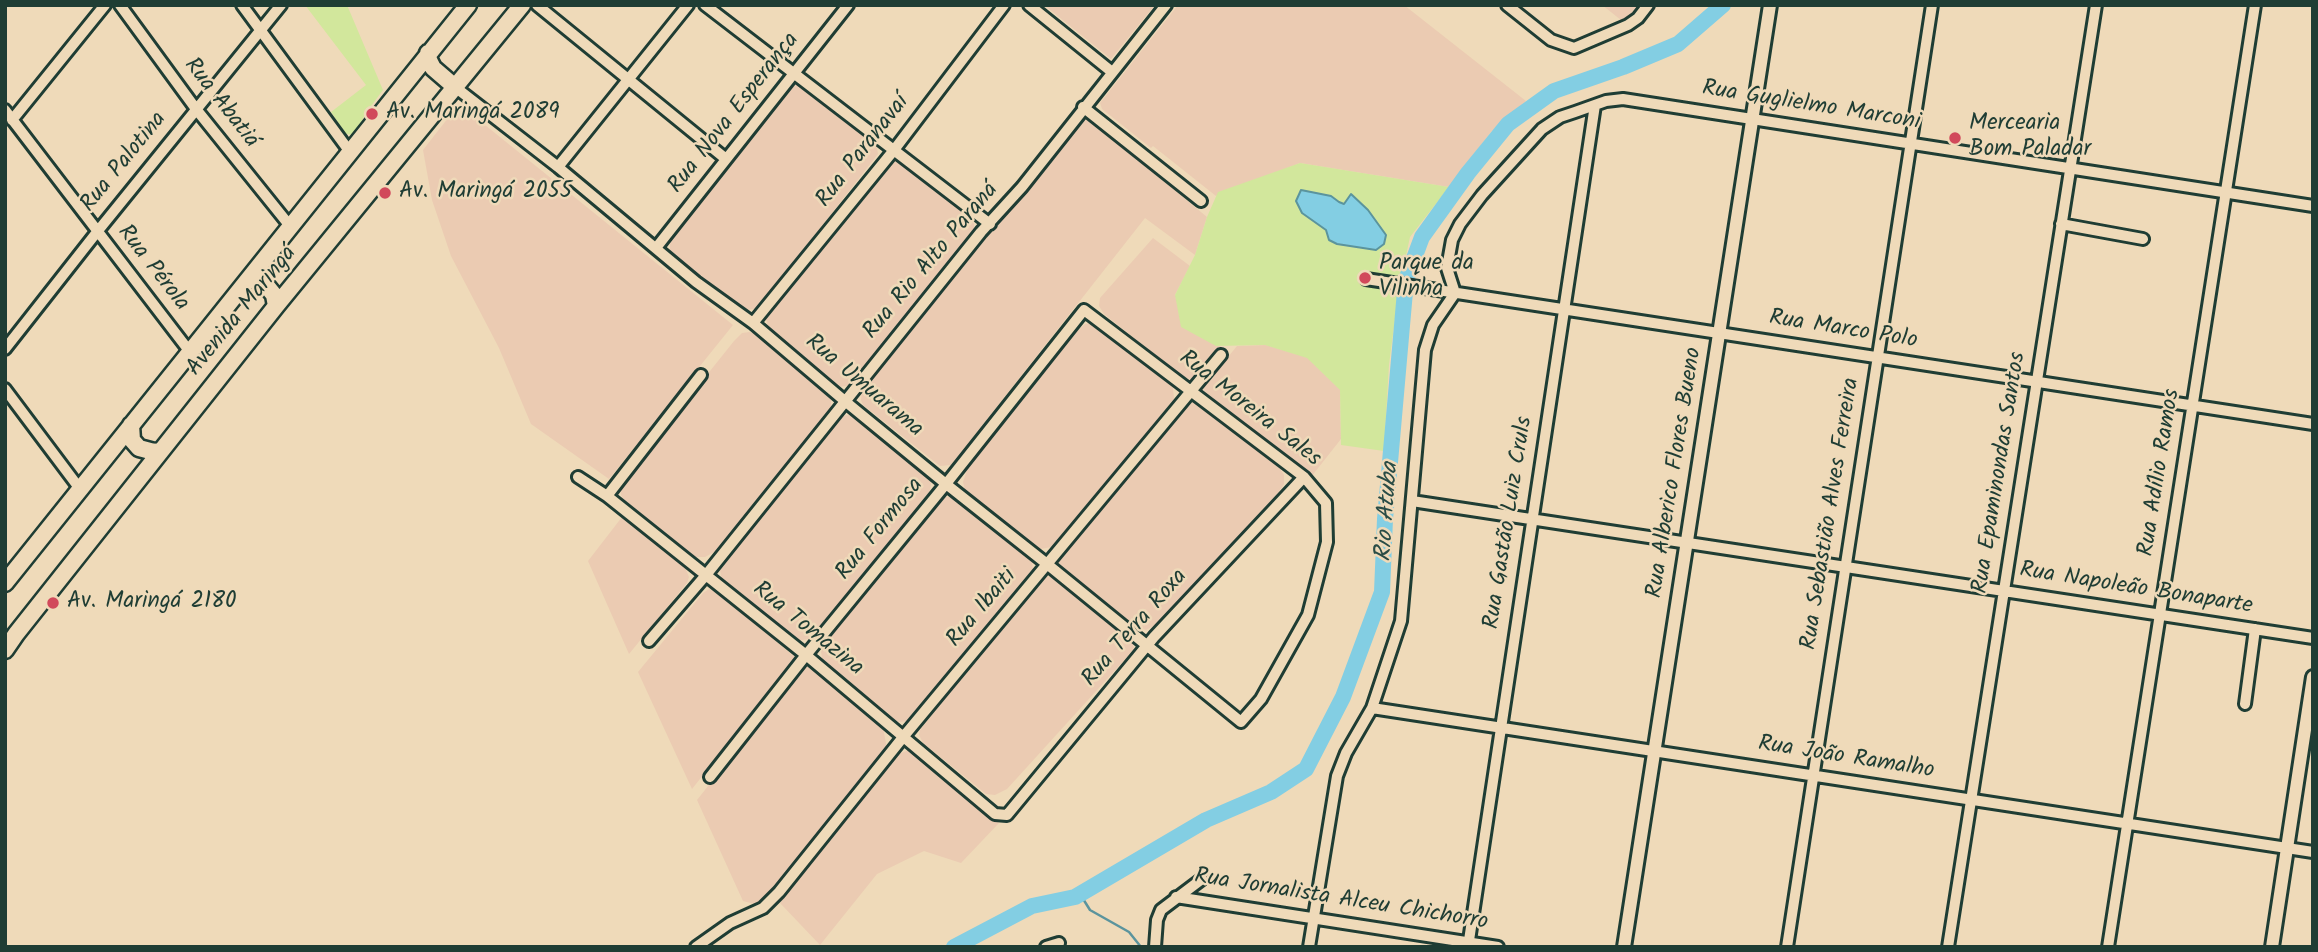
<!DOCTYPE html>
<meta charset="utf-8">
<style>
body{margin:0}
#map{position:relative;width:2318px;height:952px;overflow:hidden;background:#efdab9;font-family:Kalam,sans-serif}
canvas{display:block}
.frame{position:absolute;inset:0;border:7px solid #1f3d34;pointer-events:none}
</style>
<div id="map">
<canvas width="2318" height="952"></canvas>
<div class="frame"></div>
</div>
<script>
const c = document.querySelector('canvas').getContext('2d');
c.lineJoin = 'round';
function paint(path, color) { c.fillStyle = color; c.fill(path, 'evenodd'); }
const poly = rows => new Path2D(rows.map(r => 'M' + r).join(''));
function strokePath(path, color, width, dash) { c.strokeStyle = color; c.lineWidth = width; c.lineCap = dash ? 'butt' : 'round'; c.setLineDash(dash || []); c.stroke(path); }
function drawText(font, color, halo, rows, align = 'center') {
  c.font = font + ' Kalam,sans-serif'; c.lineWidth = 5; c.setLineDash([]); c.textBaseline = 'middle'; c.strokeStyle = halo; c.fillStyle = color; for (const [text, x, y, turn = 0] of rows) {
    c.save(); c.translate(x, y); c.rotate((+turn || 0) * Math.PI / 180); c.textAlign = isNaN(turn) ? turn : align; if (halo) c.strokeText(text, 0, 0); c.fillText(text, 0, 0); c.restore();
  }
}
paint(poly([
 [1044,5,1155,5,1111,59],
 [1178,5,1404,5,1526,101,1491,132,1449,187,1300,163,1216,196,1153,146,1151,148,1102,109,1100,103],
 [1602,5,1638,5,1629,16,1621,20],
 [796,85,808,89,872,141,877,148,878,154,761,304,755,309,743,310,735,308,675,257,670,250,670,242,673,234,784,94],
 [459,104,733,325,609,479,531,424,499,348,451,256,432,200,423,150],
 [1086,117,1207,217,1195,255,1145,218,951,465,940,466,863,405,861,400,862,390,968,257,984,240],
 [893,161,901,164,969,217,974,224,974,234,852,385,839,387,832,384,769,330,766,319,772,307,889,163],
 [1153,238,1190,266,1175,295,1221,346,1193,380,1183,377,1104,314,1099,306,1100,298],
 [1092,323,1100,326,1167,380,1173,388,1174,399,1058,542,1052,547,1040,549,1032,546,970,495,965,490,963,482,968,467,1076,332,1085,324],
 [750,332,757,335,827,391,831,400,831,408,716,551,705,557,693,557,625,502,621,495,620,487,626,476,734,341,742,333],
 [1266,345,1307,357,1340,389,1341,439,1311,477,1203,392,1205,385,1237,346],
 [1189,401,1198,404,1278,465,1284,475,1284,484,1277,495,1157,624,1146,630,1131,624,1066,572,1059,565,1058,559],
 [849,415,856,418,926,474,931,483,930,491,815,634,809,639,796,641,722,582,720,570,723,562,833,424,842,416],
 [943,497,951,497,958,499,1028,556,1032,561,1033,570,1030,576,916,716,910,721,898,722,890,719,823,663,821,652,827,640,935,505],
 [622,517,685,567,689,577,687,583,629,654,588,561],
 [1045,576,1057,578,1131,638,1134,648,1128,656,1007,789,995,795,986,794,923,743,919,735,920,730,1037,583],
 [709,589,716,592,796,658,692,789,638,672,703,593],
 [805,664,883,727,887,749,758,905,743,901,697,800],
 [909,750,917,754,999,823,961,863,924,851,877,874,820,945,780,903,898,754]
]), '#ebcbb2');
paint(poly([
 [305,5,347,5,383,90,366,113,354,135,346,134,331,112,366,85],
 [1300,163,1449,187,1410,237,1399,288,1389,365,1384,451,1341,445,1340,390,1307,358,1265,345,1216,346,1181,327,1175,295,1195,255,1207,217,1218,192]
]), '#d2e79c');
const water = poly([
 [1301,190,1331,196,1339,202,1344,204,1351,194,1368,210,1386,235,1384,244,1376,250,1337,244,1329,240,1326,230,1302,213,1296,201,1301,190]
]);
paint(water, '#83cee3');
strokePath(water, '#5b949d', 2);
strokePath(poly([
 [1080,894,1090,910,1129,932,1141,947]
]), '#5b949d', 2.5);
strokePath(poly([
 [954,947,1032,906,1075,897,1206,820,1271,792,1306,769,1343,697,1382,592,1385,519,1406,280,1422,237,1468,173,1508,124,1554,91,1623,67,1678,44,1723,5]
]), '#83cee3', 16);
const minor = poly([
 [120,5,196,109,290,226],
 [242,5,350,152],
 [537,5,726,159],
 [705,5,990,224],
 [1029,5,1112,72],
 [1507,5,1551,40,1574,48,1628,25,1638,18,1648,5],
 [455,87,558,167,696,282,753,323,846,402,946,484,1047,564,1241,722,1261,699,1308,615,1327,542,1326,503,1304,477,1084,310,946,484,806,655,710,777],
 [1083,107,1201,201],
 [5,110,190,352],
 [12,120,105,5],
 [558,167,688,5],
 [2061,224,2143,239],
 [656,248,848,5],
 [1366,279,2313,424],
 [753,323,894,150,1004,5],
 [5,349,97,232,281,5],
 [5,389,80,489],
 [578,477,607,496,806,655,995,814,1007,815,1154,637,1304,477],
 [607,496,701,375],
 [1412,501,2313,638],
 [649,641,706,575,981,232,1022,187,1166,5],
 [2245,704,2255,629],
 [1372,708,2313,852],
 [1176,897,1498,947],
 [696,947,730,923,763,908,779,892,904,736,1221,355],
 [1046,947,1059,943],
 [1155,947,1157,920,1161,910,1202,879],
 [1309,947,1337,776,1346,753,1372,708,1401,621,1425,350,1433,325,1455,293,1447,268,1452,240,1460,224,1482,195,1542,129,1560,117,1575,112,1606,101,1623,99,2313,206],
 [1468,947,1595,105],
 [1787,947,1932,5],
 [1948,947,2096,5],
 [2108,947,2255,5]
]);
const tertiary = poly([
 [1624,947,1770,5],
 [2272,947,2313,677]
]);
const primary = poly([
 [428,53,429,60,433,68,455,87],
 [248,280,260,281,266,285,274,295,276,306],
 [131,425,132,440,139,448,154,452,161,451],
 [5,583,468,5],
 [5,650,16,634,276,306,522,5]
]);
strokePath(minor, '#1f3d34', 16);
strokePath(tertiary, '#1f3d34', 18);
strokePath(primary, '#1f3d34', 21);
strokePath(minor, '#efdab9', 10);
strokePath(tertiary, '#efdab9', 12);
strokePath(primary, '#efdab9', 16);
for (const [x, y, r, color] of [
 [372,114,7,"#d1495b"],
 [1955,138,7,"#d1495b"],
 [385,193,7,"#d1495b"],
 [1365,278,7,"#d1495b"],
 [53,603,7,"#d1495b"]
]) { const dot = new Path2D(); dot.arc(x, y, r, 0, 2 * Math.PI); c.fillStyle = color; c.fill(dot); strokePath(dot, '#efdab9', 2.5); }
drawText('23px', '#1f3d34', '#efdab9', [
 ["Rua Abatiá",220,104,52],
 ["Rua Guglielmo Marconi",1811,107,9],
 ["Rua Nova Esperança",735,114,-52],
 ["Rua Paranavaí",864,152,-52],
 ["Rua Palotina",125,163,-51],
 ["Rua Rio Alto Paraná",932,262,-50],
 ["Rua Pérola",152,269,52],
 ["Avenida Maringá",243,312,-51],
 ["Rua Marco Polo",1843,331,9],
 ["Rua Umuarama",863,387,40],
 ["Rua Moreira Sales",1249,410,38],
 ["Rua Alberico Flores Bueno",1676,473,-81],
 ["Rua Epaminondas Santos",2001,473,-81],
 ["Rua Adílio Ramos",2161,473,-81],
 ["Rua Sebastião Alves Ferreira",1832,514,-81],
 ["Rua Gastão Luiz Cruls",1510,523,-81],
 ["Rua Formosa",881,530,-51],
 ["Rua Napoleão Bonaparte",2136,590,9],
 ["Rua Ibaiti",983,609,-50],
 ["Rua Terra Roxa",1136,629,-49],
 ["Rua Tomazina",807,630,39],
 ["Rua João Ramalho",1846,759,9],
 ["Rua Jornalista Alceu Chichorro",1341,901,9]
]);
drawText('23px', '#1f3d34', '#efdab9', [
 ["Av. Maringá 2089",386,114],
 ["Mercearia",1969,125],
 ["Bom Paladar",1969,151],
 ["Av. Maringá 2055",399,193],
 ["Parque da",1379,265],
 ["Vilinha",1379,291],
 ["Av. Maringá 2180",67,603]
], 'left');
drawText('italic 24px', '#294c46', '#efdab9', [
 ["Rio Atuba",1389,512,-86]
]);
</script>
